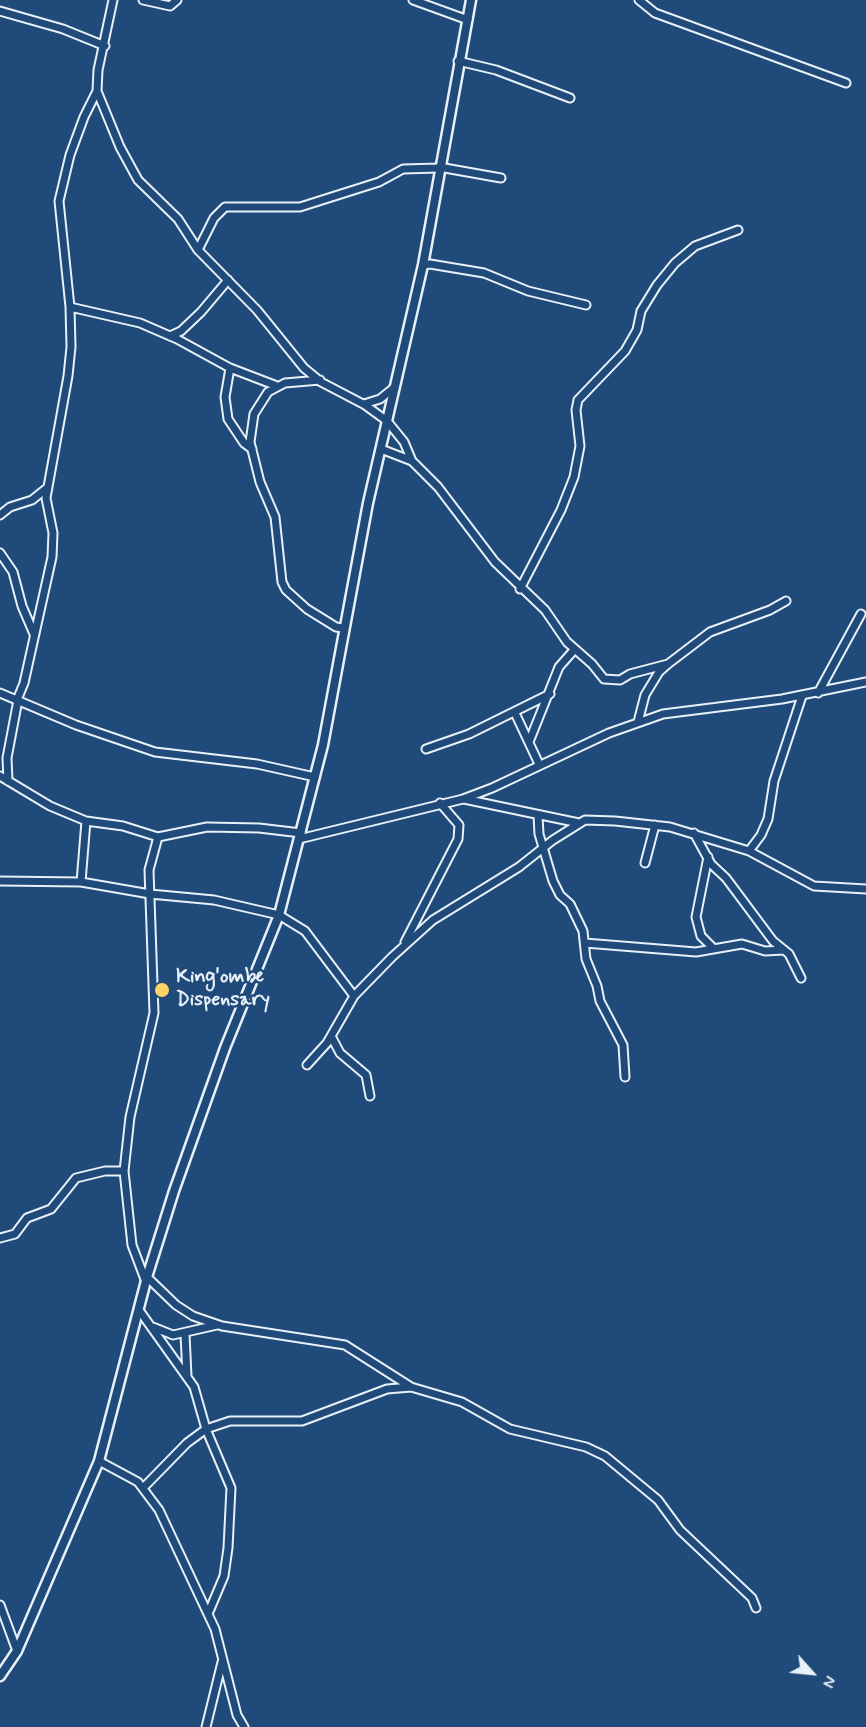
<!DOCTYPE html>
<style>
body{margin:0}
#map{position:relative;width:866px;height:1727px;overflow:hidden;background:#1f4a7a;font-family:Mynerve,sans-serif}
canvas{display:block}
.north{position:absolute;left:782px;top:1643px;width:60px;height:60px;-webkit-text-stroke:4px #1f4a7a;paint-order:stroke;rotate:117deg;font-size:16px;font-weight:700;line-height:24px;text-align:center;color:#e8f1f8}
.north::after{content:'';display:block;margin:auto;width:21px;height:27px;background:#e8f1f8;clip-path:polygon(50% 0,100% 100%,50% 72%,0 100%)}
</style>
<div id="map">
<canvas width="866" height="1727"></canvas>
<div class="north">N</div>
</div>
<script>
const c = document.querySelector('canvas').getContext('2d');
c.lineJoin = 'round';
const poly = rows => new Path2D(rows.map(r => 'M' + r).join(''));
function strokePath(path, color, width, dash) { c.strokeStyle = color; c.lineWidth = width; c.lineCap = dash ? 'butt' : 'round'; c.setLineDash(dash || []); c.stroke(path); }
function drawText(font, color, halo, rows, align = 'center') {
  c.font = font + ' Mynerve,sans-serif'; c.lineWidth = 5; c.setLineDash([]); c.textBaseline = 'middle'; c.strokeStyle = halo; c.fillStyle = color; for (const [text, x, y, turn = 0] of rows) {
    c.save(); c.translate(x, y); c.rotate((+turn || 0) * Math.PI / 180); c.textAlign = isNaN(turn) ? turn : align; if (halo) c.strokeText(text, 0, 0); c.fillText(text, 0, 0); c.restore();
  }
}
const minor = poly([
 [113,0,98,70,97,91,120,147,138,180,178,219,198,250,257,310,304,368,321,382,365,405,387,421,404,442,412,461],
 [143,0,170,6,177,0],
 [413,0,468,20],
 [639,0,655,13,846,83],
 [0,11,63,29,105,46],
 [458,61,496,70,570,98],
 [439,167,501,178],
 [198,250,214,218,225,207,300,207,379,182,403,169,439,168],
 [423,265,430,264,484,273,528,291,586,305],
 [70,307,140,323,177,339,230,368,277,386],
 [170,336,181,331,201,312,228,280],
 [230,368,225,397,228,419,244,443,252,449],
 [320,380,285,383,268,392,254,414,250,442,260,482,275,517,282,582,286,590,307,609,336,627,343,628],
 [364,404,380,399,395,387],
 [381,449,412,461,438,487,495,562,545,610,567,642,592,664,604,679,620,680,630,674,668,664],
 [0,515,10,507,32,500,47,488],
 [0,553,13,572,22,606,34,634],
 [520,589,561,510,574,477,580,446,576,410,578,400,625,351,637,330,641,311,657,285,675,263,695,246,738,230],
 [0,693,76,725,155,752,257,764,315,777],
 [818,693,861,614],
 [17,700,24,683,52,557,53,533,46,498,68,376,71,347,70,307,59,201,70,155,84,117,97,91],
 [515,713,539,764],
 [638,722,645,695,659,672,668,664,710,632,770,610,786,601],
 [529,742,559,667,574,650],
 [426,749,469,734,550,694],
 [0,776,50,806,86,821,123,826,158,837,207,827,259,828,301,833],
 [8,781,7,758,18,700],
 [464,799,579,823],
 [538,816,539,834,553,881,560,895,570,904,583,931,586,959,597,986,600,1001,623,1045,625,1077],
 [694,833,711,864,726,878,773,941,789,954,801,978],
 [299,839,463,799,492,788,609,733,663,714,782,699,866,682],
 [749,851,761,835,768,819,774,781,802,696],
 [708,857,696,917,701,936,713,948],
 [645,863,655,825],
 [0,881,81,882,150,894,214,900,279,915,305,931,354,996],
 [81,882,86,821],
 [405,942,458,839,459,825,440,803],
 [585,943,696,952,742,944,765,951,784,950],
 [331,1036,340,1053,366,1075,370,1096],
 [307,1065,327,1043,354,996,392,957,433,920,519,867,553,840,585,820,615,821,670,827,749,851,814,886,866,889],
 [0,1238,15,1234,27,1218,51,1209,76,1178,105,1171,124,1171],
 [147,1277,176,1305,193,1316,222,1326,345,1345,411,1387,462,1402,510,1429,586,1447,605,1456,658,1500,680,1530,752,1598,756,1608],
 [146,1282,132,1245,124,1171,130,1117,154,1013,149,870,158,837],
 [139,1310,194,1387,206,1429,231,1488,228,1548,224,1576,208,1614],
 [153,1327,173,1335,217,1325],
 [185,1334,187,1376],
 [99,1461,138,1482,159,1510,215,1629,237,1715,244,1727],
 [144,1487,187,1443,206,1429,230,1421,302,1421,387,1389,411,1387],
 [0,1605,17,1651],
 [206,1727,222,1662]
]);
const tertiary = poly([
 [0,1676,17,1651,99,1461,147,1277,174,1191,225,1048,279,915,323,745,368,503,423,265,471,0]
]);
strokePath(minor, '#e8f1f8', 11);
strokePath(tertiary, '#e8f1f8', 13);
strokePath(minor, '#1f4a7a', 7);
strokePath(tertiary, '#1f4a7a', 8);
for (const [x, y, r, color] of [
 [162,990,8,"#ffd166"]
]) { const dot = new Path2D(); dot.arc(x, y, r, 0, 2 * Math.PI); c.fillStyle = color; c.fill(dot); strokePath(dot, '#1f4a7a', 2); }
drawText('bold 20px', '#e8f1f8', '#1f4a7a', [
 ["King'ombe",176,978],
 ["Dispensary",176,1001]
], 'left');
</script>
